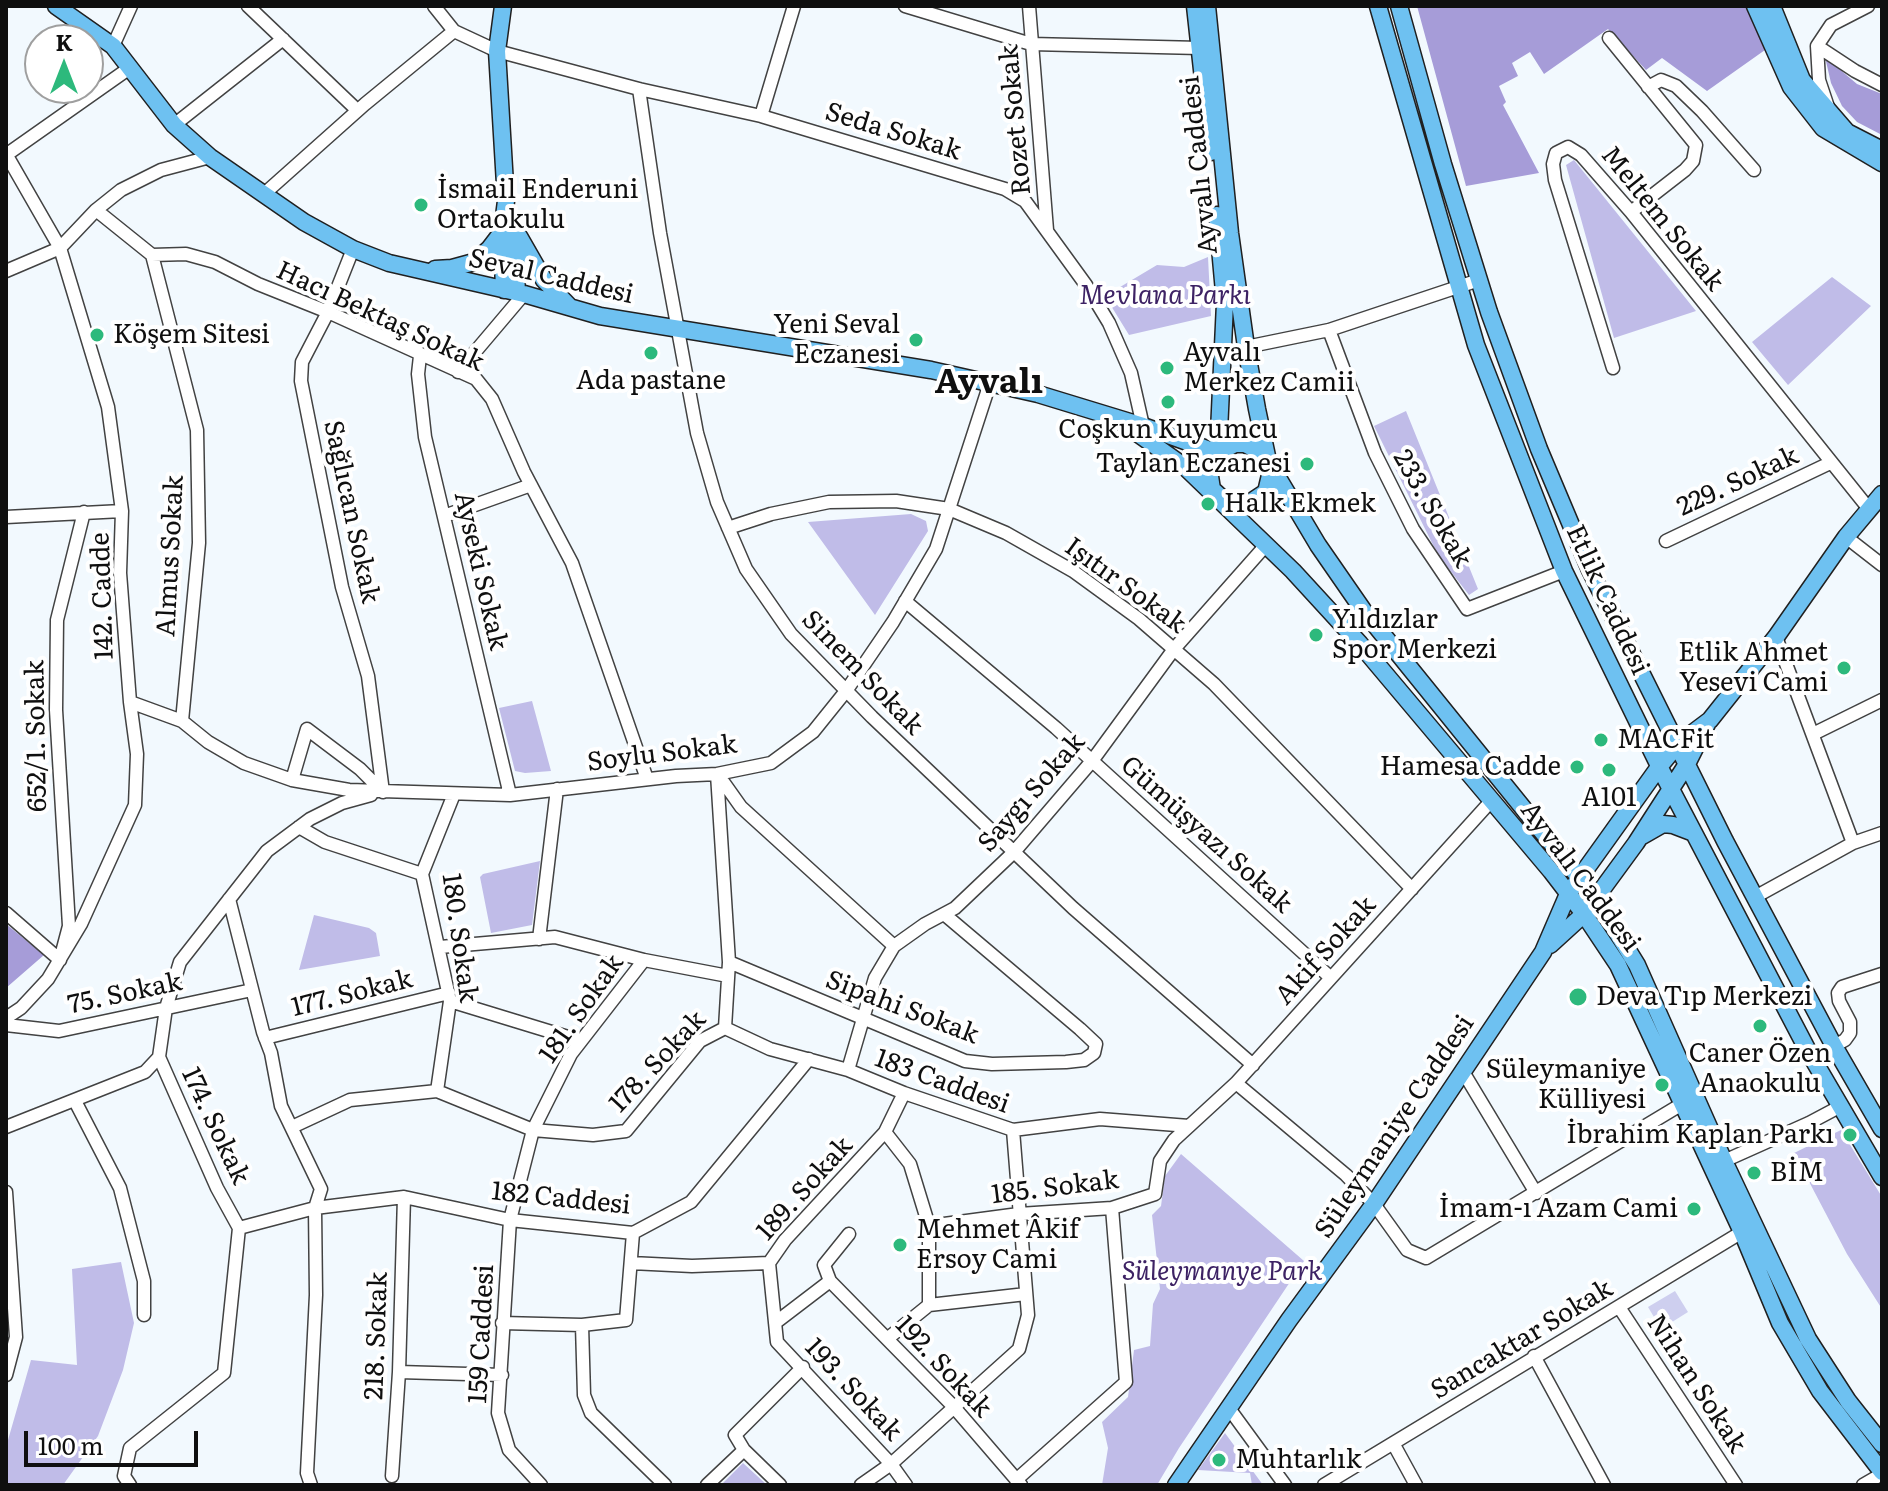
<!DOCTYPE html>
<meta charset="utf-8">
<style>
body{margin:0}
#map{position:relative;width:1888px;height:1491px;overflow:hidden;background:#f2f9fe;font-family:Literata,serif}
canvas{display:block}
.frame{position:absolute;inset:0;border:8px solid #0f0f0f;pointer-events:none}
.north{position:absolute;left:24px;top:24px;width:80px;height:80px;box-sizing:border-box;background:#fff;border:2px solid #9f9f9f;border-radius:50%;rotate:0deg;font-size:22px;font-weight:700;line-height:32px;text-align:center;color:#0f0f0f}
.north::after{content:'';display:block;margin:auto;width:28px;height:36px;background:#2db97c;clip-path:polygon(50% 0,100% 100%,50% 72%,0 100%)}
.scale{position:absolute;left:24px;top:1431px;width:174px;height:36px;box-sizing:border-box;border:4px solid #0f0f0f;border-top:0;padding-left:10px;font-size:24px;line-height:28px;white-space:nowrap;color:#0f0f0f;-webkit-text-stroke:6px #fff;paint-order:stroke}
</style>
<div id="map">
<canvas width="1888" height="1491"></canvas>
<div class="frame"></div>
<div class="north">K</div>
<div class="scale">100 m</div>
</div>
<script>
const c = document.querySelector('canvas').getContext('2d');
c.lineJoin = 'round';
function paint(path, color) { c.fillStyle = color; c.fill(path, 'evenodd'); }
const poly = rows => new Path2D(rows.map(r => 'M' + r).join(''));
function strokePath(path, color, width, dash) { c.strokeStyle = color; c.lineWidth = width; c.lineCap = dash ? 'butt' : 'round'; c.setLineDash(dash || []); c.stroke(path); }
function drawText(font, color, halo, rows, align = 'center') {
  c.font = font + ' Literata,serif'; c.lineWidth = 8; c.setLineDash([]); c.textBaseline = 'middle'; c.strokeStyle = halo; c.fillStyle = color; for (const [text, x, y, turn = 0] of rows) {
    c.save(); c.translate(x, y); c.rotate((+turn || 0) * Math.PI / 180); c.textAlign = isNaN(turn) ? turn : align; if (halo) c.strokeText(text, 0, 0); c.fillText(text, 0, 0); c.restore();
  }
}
paint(poly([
 [1574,160,1696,311,1614,338,1566,165],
 [1208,257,1211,316,1129,335,1105,296,1157,265,1184,267],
 [1832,277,1871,306,1788,385,1752,342],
 [1406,411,1478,589,1469,595,1438,555,1374,426],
 [911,514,926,521,928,531,875,615,808,522],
 [532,701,551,771,525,773,515,771,499,708],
 [540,861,532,925,491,933,480,877,483,874],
 [314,915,369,928,376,933,380,956,299,970],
 [1841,1130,1882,1197,1882,1309,1847,1254,1794,1153],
 [1181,1154,1304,1261,1179,1448,1157,1485,1102,1485,1108,1448,1102,1422,1128,1397,1134,1350,1150,1346,1153,1304,1160,1289,1152,1215,1161,1206,1165,1176],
 [121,1262,134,1323,123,1370,98,1436,63,1485,6,1485,6,1447,31,1360,77,1365,72,1269],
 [1225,1433,1263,1485,1252,1485,1250,1473,1198,1470],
 [743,1463,767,1485,721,1485]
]), '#c0bce8');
paint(poly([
 [1417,6,1747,6,1765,50,1707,91,1662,58,1646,70,1608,29,1544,74,1530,52,1512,63,1518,76,1499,86,1506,102,1503,105,1539,173,1466,186],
 [1825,57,1857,84,1882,94,1882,135,1857,122,1842,106,1831,83],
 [6,924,44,955,6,988]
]), '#a69cd8');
paint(poly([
 [1675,1291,1688,1312,1661,1329,1648,1307]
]), '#cecfef');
const minor = poly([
 [248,6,357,110],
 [434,6,454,31],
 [905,6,1031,44,1200,48],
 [1029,6,1047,230],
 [1609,38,1696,145,1693,161,1685,170,1631,212],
 [113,46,131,6],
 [1817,46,1855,71,1882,85],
 [1648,87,1661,80,1676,86,1702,111,1754,170],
 [639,89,660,233,697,433,717,502,746,569,791,634,872,717,1073,908,1253,1065],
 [1828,107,1819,80,1817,46,1831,25,1868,6],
 [761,116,794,6],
 [174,125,283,39],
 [6,154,60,248,108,407,122,511,120,573,130,702,137,754,135,805,81,924,48,979,21,1008,6,1018],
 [6,155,131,67],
 [264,194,365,104,454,31,497,51,639,89,761,116,1005,189,1025,201,1086,285,1109,323,1131,373,1143,426],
 [96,210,152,255,186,254,215,262,258,284,328,312,476,379,492,399,524,472,572,563,647,779],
 [353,249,328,312,302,362,301,381,342,587,368,676,383,792],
 [152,255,197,430,199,543,182,721],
 [6,271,60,248,96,210,121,190,161,170,210,157],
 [1329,330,1375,453,1413,529,1467,609,1564,571],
 [1246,347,1329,330,1479,280],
 [420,356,418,374,425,437,510,795],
 [1613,368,1555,180,1553,164,1556,153,1568,147,1581,155,1631,212,1869,509],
 [458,372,524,294],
 [444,516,531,485],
 [6,517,122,511],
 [728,528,771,514,829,502,896,501,949,509,1006,533,1073,571,1139,619,1214,684,1412,889],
 [1846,537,1882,565],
 [1666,541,1830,463],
 [905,601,1056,728,1331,978],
 [1776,637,1853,843],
 [130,702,182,721,208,742,244,763,292,780,349,790,510,795,676,776,717,774,771,763,813,732,846,691,893,622,936,549,990,383],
 [1813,734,1882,700],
 [717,774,729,962,725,1028],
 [719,776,741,807,894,946],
 [292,780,307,729,360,769,383,792],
 [299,827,325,842,422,874],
 [1755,897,1853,843,1882,833],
 [229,899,263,1032,271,1053,281,1106,321,1189,315,1208,316,1295,307,1473,311,1485],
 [6,913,60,960,69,926,56,710,57,620,84,512],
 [539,939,557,789],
 [440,947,555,937,644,960,728,976],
 [729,962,965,1061,992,1064,1066,1062,1084,1060,1094,1053,1096,1044,1080,1029,944,914],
 [450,1001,581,1041],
 [6,1025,59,1031,252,990],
 [725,1028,770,1049,848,1070,904,1093,1013,1130,1028,1315,1019,1349,891,1464,861,1485],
 [265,1038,449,993],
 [1834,1046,1845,1040,1850,1033,1850,1022,1839,1001,1838,993,1842,987,1882,974],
 [848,1070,875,978,894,946,925,924,955,908,1014,852,1092,761,1174,649,1266,545],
 [1462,1070,1536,1193],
 [1236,1083,1346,1175,1374,1204,1407,1250,1426,1258,1682,1104],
 [437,1091,450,1001,422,874,454,794],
 [904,1093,885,1132,785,1240,769,1263,777,1342,891,1464,906,1485],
 [75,1101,120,1188,144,1281,144,1315],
 [6,1127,145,1072,159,1057],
 [292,1127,350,1100,437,1091,533,1130,593,1135,626,1131,700,1041,725,1028],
 [1013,1130,1100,1119,1189,1126],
 [885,1132,910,1164,929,1226,929,1305],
 [1724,1161,1809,1123,1841,1106],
 [6,1192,16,1337,6,1375],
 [929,1226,1019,1214,1112,1208,1155,1194,1160,1161,1174,1140,1236,1083,1492,800],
 [239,1228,315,1208,404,1197,510,1220,633,1233,691,1202,809,1059],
 [849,1234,824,1265,830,1281,953,1406,1021,1485],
 [631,1263,692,1266,769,1263],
 [1619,1307,1736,1485],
 [502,1323,582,1325,626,1320,633,1233],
 [775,1323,830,1281],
 [582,1325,584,1395,591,1413,665,1485],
 [887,1339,929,1305,1026,1294],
 [1534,1356,1604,1485],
 [399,1372,502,1375],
 [1228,1407,1285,1485],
 [1393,1443,1416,1485],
 [744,1450,780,1485],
 [392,1476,399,1372,404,1197],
 [1016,1480,1126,1382,1112,1208],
 [130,1485,124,1476,130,1448,224,1373,239,1228,217,1188,159,1057,166,1008,180,962,267,851,310,819,342,803,371,795],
 [541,1485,509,1450,498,1413,510,1220,533,1130,571,1054,644,960],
 [707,1485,744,1450,735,1435,803,1367],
 [1324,1485,1742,1232],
 [1863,1485,1882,1474]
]);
const major = poly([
 [56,6,113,46,174,125,210,157,304,222,353,249,389,263,524,294,600,316,931,370,1038,394,1143,426,1218,453],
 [503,6,497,51,506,201,502,232,504,290],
 [1195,6,1211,152],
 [1207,6,1230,233,1246,347,1257,409,1268,461,1271,471,1266,492,1248,504,1227,503,1212,489,1209,470,1218,453,1235,444,1245,444,1262,453,1268,461,1318,545,1363,610,1595,897,1637,965,1724,1161,1808,1339,1848,1401,1882,1444],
 [1378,6,1476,345,1564,571,1663,774,1807,1049,1882,1177],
 [1399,6,1443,164,1489,312,1539,449,1590,570,1725,841,1834,1046,1882,1129],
 [1755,6,1791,87,1823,128,1882,163],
 [1772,6,1802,80,1847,132,1882,150],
 [1217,215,1225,303,1218,453],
 [513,226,544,280,569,306],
 [514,234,517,292],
 [435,269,452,268,474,262,489,249,502,232],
 [1120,421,1185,467,1293,571,1360,644,1551,871,1584,914,1618,965,1742,1232,1780,1323,1820,1391,1882,1472],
 [1642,836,1663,824,1673,825,1694,833],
 [1550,945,1584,914,1636,843,1687,764,1707,724],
 [1176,1485,1289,1320,1374,1204,1543,952,1568,894,1659,767,1678,744,1710,720,1776,637,1846,537,1882,494]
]);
strokePath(minor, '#424242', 15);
strokePath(major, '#202020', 19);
strokePath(minor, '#fff', 12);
strokePath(major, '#6ec1f1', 16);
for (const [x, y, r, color] of [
 [421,205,8,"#2db97c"],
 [97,335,8,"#2db97c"],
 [916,340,8,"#2db97c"],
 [651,353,8,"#2db97c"],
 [1167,368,8,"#2db97c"],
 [1168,402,8,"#2db97c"],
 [1307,464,8,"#2db97c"],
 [1208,504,8,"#2db97c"],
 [1316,635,8,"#2db97c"],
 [1844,668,8,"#2db97c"],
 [1601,740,8,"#2db97c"],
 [1577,767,8,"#2db97c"],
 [1609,770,8,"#2db97c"],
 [1578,997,10,"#2db97c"],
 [1760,1026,8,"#2db97c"],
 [1662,1085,8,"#2db97c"],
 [1850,1135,8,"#2db97c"],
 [1754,1173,8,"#2db97c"],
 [1694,1209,8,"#2db97c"],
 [900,1245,8,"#2db97c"],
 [1219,1460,8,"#2db97c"]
]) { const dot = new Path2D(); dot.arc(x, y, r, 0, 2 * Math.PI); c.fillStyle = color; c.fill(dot); strokePath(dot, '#fff', 3); }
drawText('26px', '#0f0f0f', '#fff', [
 ["Rozet Sokak",1016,120,-95],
 ["Seda Sokak",893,132,17],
 ["Ayvalı Caddesi",1200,165,-96],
 ["Meltem Sokak",1662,219,51],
 ["Seval Caddesi",551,277,13],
 ["Hacı Bektaş Sokak",380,317,25],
 ["229. Sokak",1738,482,-25],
 ["233. Sokak",1432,509,60],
 ["Sağlıcan Sokak",351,512,78],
 ["Almus Sokak",171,556,-87],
 ["Ayseki Sokak",480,571,77],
 ["Işıtır Sokak",1125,586,36],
 ["142. Cadde",103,596,-92],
 ["Etlik Caddesi",1607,600,65],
 ["Sinem Sokak",862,673,46],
 ["652/1. Sokak",37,736,-91],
 ["Soylu Sokak",662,754,-7],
 ["Saygı Sokak",1032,793,-49],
 ["Gümüşyazı Sokak",1206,835,42],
 ["Ayvalı Caddesi",1580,877,53],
 ["180. Sokak",459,938,82],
 ["Akif Sokak",1326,951,-48],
 ["75. Sokak",125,994,-12],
 ["177. Sokak",352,994,-14],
 ["Sipahi Sokak",902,1008,21],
 ["181. Sokak",582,1009,-55],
 ["178. Sokak",658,1062,-47],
 ["183 Caddesi",942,1082,20],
 ["174. Sokak",215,1126,65],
 ["Süleymaniye Caddesi",1395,1127,-56],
 ["185. Sokak",1055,1188,-7],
 ["189. Sokak",805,1189,-48],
 ["182 Caddesi",561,1199,6],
 ["159 Caddesi",482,1334,-87],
 ["218. Sokak",377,1336,-88],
 ["Sancaktar Sokak",1522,1340,-31],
 ["192. Sokak",943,1367,47],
 ["Nihan Sokak",1696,1384,57],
 ["193. Sokak",853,1390,47]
]);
drawText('26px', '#0f0f0f', '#fff', [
 ["İsmail Enderuni",437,190],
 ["Ortaokulu",437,220],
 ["Yeni Seval",900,325,"right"],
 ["Eczanesi",900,355,"right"],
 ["Köşem Sitesi",113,335],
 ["Ayvalı",1183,353],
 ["Merkez Camii",1183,383],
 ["Ada pastane",651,381,"center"],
 ["Coşkun Kuyumcu",1168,430,"center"],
 ["Taylan Eczanesi",1291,464,"right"],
 ["Halk Ekmek",1224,504],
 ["Yıldızlar",1332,620],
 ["Spor Merkezi",1332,650],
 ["Etlik Ahmet",1828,653,"right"],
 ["Yesevi Cami",1828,683,"right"],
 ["MACFit",1617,740],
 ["Hamesa Cadde",1561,767,"right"],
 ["A101",1609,798,"center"],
 ["Deva Tıp Merkezi",1596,997],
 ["Caner Özen",1760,1054,"center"],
 ["Anaokulu",1760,1084,"center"],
 ["Süleymaniye",1646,1070,"right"],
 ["Külliyesi",1646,1100,"right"],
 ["İbrahim Kaplan Parkı",1834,1135,"right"],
 ["BİM",1770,1173],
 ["İmam-ı Azam Cami",1678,1209,"right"],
 ["Mehmet Âkif",916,1230],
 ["Ersoy Cami",916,1260],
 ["Muhtarlık",1235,1460]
], 'left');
drawText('italic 26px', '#3d2264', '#fff', [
 ["Mevlana Parkı",1165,296],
 ["Süleymanye Park",1222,1272]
]);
drawText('bold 34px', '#0f0f0f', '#fff', [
 ["Ayvalı",989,383]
]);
</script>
